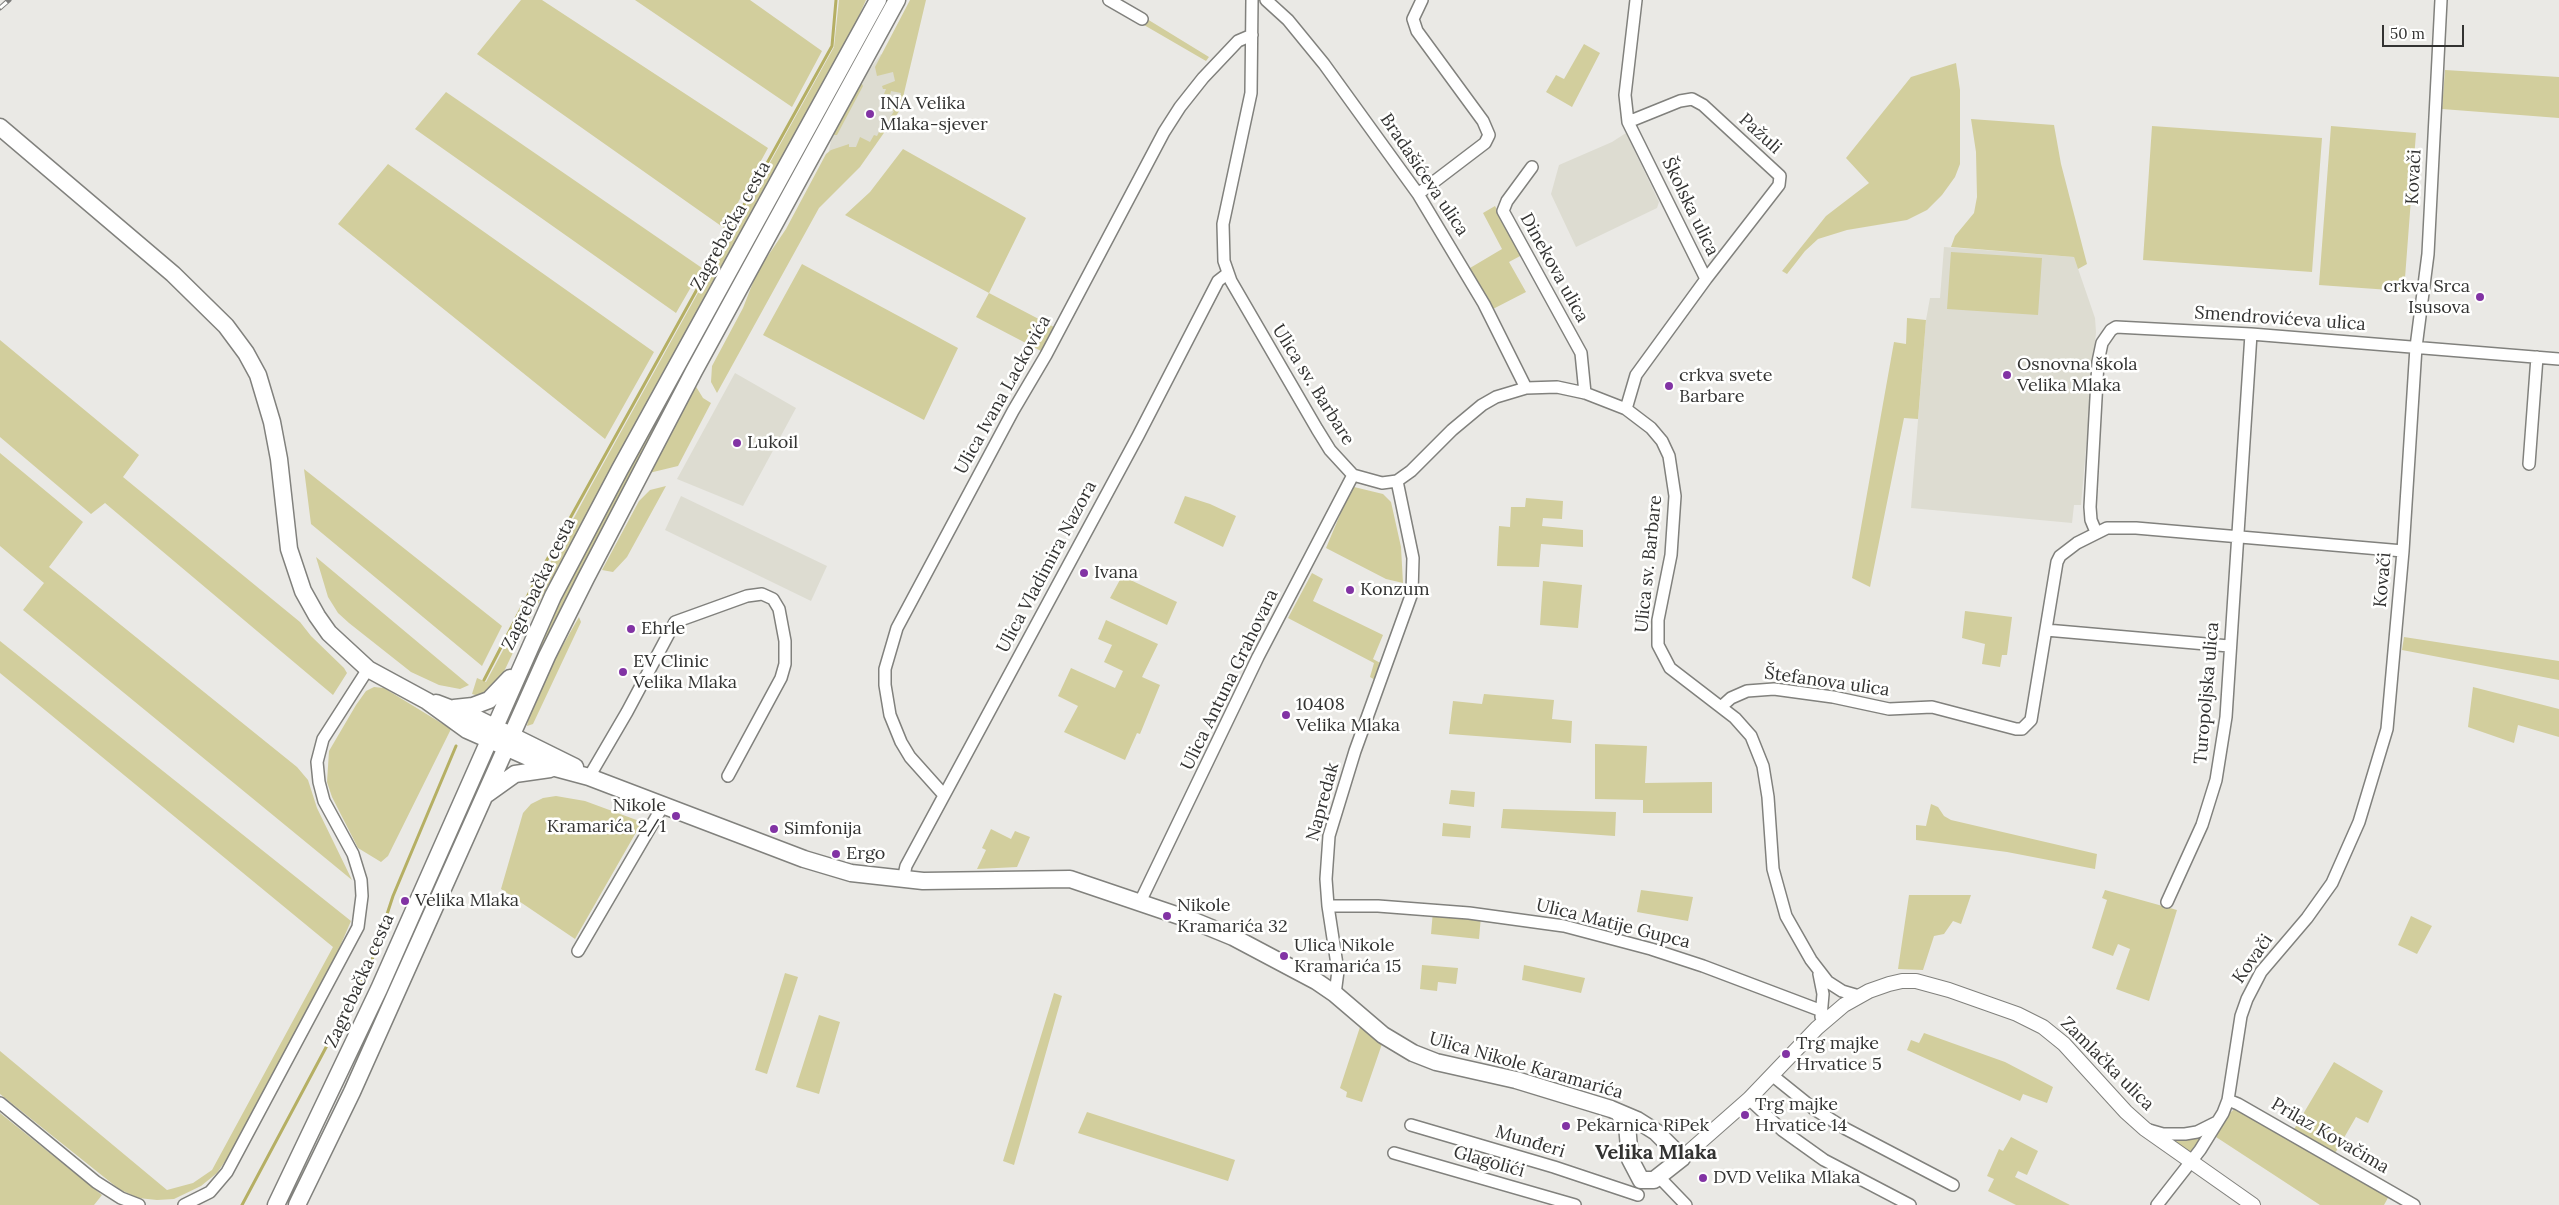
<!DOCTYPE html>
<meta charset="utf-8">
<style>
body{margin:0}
#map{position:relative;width:2559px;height:1205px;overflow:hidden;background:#eae9e5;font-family:Lora,serif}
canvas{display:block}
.scale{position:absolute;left:2382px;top:25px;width:82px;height:22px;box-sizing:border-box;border:2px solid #333332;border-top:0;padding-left:6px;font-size:15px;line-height:18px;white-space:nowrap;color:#333332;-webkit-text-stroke:4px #fffffe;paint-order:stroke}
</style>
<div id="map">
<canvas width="2559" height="1205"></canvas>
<div class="scale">50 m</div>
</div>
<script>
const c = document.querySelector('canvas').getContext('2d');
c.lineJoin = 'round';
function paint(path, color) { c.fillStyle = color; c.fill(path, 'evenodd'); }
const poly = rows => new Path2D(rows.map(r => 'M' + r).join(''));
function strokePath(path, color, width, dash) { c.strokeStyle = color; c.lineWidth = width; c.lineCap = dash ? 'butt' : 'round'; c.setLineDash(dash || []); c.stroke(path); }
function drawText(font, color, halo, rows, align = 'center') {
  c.font = font + ' Lora,serif'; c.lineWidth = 5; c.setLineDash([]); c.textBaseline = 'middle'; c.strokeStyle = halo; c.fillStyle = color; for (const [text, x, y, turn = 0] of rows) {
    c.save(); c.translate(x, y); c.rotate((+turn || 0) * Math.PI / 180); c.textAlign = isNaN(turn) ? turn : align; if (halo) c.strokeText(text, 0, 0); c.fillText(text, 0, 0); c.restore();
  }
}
paint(poly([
 [881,54,909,67,899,110,860,166,828,155,833,132,859,84],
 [1626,133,1659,202,1657,208,1576,247,1551,194,1559,165,1612,142],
 [1944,247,2074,257,2095,318,2096,332,2081,505,2074,505,2072,523,1911,508,1926,320,1930,298,1940,298],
 [735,373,796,408,743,506,677,479],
 [681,496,827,566,811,601,665,530]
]), '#dddcd1');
paint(poly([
 [521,0,542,0,768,148,724,228,477,54],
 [635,0,750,0,822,51,792,107],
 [839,0,866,0,843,52,570,549,529,619,499,682,482,697,472,694,477,678,486,682,591,486,834,47],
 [886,0,890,0,514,713,511,712,556,607,611,498],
 [910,0,926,0,900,110,860,167,819,208,717,393,711,382,712,366,743,308,757,272,786,229,826,154,831,150,849,144,849,147,856,147,860,137,870,142,874,135,877,136,879,132,881,133,894,111,880,104,884,96,890,97,890,101,899,102,901,93,891,91,890,95,884,94,886,89,883,89,882,86,895,81,893,72,877,76,875,67],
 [1147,19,1209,57,1206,61,1144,25],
 [1584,44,1600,53,1572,107,1546,92,1556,75,1564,79],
 [1956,63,1960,90,1960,164,1955,177,1942,195,1927,210,1907,220,1847,230,1818,239,1805,251,1787,274,1782,271,1826,216,1869,183,1846,158,1911,77],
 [2445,70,2559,77,2559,118,2442,109],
 [861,82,863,86,837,135,834,135,833,132],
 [446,92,702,268,676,313,415,129],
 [1971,119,2054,125,2061,164,2087,264,2078,269,2074,257,1951,247,1955,236,1974,213,1977,197,1976,152],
 [2152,126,2322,138,2312,272,2143,260],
 [2331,126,2416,133,2404,291,2319,285],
 [903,149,1026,218,989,293,1054,327,1041,351,976,317,989,293,845,215,870,192],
 [388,164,654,352,605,439,338,224],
 [1495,206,1522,255,1509,262,1526,292,1493,309,1470,268,1502,249,1483,213],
 [1951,252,2042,258,2038,315,1947,309],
 [802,264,958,348,924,420,763,335],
 [1907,318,1926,320,1918,419,1904,418,1870,587,1852,578,1894,342,1906,344],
 [0,340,139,455,123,477,300,622,311,636,344,668,347,673,333,695,105,503,91,514,0,437],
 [695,385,703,398,711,403,678,466,649,473],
 [0,453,83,522,49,567,297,767,308,780,317,808,352,880,23,610,44,583,0,546],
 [304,469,502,626,482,666,311,524],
 [666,486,627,557,613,572,602,570,639,501,650,490],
 [1354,487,1383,494,1391,502,1401,547,1403,583,1386,579,1326,548,1350,491],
 [1185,496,1210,504,1236,516,1223,547,1174,523],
 [1526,498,1563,501,1562,519,1543,518,1542,526,1583,530,1583,547,1541,544,1539,567,1497,566,1499,526,1510,527,1511,507,1525,507],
 [316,557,469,685,460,689,439,685,411,672,349,623,338,613,328,597],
 [1312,573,1323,579,1313,601,1383,635,1373,659,1384,665,1377,681,1370,677,1374,663,1288,618],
 [1122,576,1177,602,1167,625,1110,598],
 [1543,581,1582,585,1578,628,1540,625],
 [1965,611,2012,617,2007,655,2002,655,2000,667,1982,664,1985,644,1962,638],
 [579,617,581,622,533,724,527,726,530,711,555,659],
 [1106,620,1158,644,1142,677,1160,685,1140,734,1137,733,1125,760,1064,732,1078,706,1058,696,1071,668,1115,688,1123,671,1104,662,1112,645,1098,639],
 [2404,637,2559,661,2559,680,2402,650],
 [0,641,351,921,338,951,230,1154,217,1173,201,1186,174,1199,157,1200,138,1198,119,1189,0,1094,0,1051,167,1190,193,1183,212,1170,333,947,0,673],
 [374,687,384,688,451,729,388,856,381,862,358,848,332,797,327,782,329,751,356,705,366,691],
 [2473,687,2559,709,2559,737,2518,725,2514,743,2468,727],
 [1484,694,1554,700,1552,719,1572,721,1571,743,1449,734,1453,701,1482,704],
 [1595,744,1647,746,1645,783,1712,782,1712,813,1643,813,1643,800,1595,799],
 [1451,790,1475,792,1474,807,1449,804],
 [556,796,585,801,642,822,575,939,501,889,523,813,531,804,543,798],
 [1931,804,1938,807,1944,816,1951,820,2097,854,2095,869,2007,852,1916,840,1916,825,1926,826],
 [1503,809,1616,812,1615,836,1501,828],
 [1443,823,1471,826,1470,838,1442,836],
 [991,829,1011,839,1015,831,1030,837,1017,867,977,869,986,850,982,848],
 [1641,890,1693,897,1688,921,1637,912],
 [2105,890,2177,910,2149,1001,2116,989,2130,949,2118,944,2113,956,2092,948,2107,900,2102,898],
 [1909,895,1971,895,1961,924,1953,921,1944,934,1934,936,1923,970,1898,969],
 [1433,911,1481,916,1479,939,1431,934],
 [2411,916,2432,926,2417,954,2398,945],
 [1422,965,1458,968,1456,984,1438,982,1437,991,1420,989],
 [1524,965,1585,978,1581,993,1522,980],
 [785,973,798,977,767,1074,755,1070],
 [1054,993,1062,996,1014,1165,1003,1161],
 [819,1015,840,1022,819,1094,796,1087],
 [1361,1024,1383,1041,1362,1102,1346,1097,1347,1092,1340,1088],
 [1924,1033,2005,1062,2053,1087,2047,1103,2023,1094,2020,1101,1907,1050,1911,1040,1919,1043],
 [2334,1062,2383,1091,2368,1123,2356,1117,2334,1155,2293,1131],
 [2236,1108,2389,1196,2384,1205,2320,1205,2216,1137,2227,1115],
 [1087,1112,1235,1160,1228,1181,1078,1133],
 [0,1113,102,1195,94,1205,0,1205],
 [2206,1133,2191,1155,2172,1140,2186,1139],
 [2011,1137,2038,1151,2027,1175,2018,1171,2015,1177,2070,1205,2016,1205,1988,1191,1994,1179,1987,1176,1999,1149,2003,1151]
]), '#d2ce9d');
strokePath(poly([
 [484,680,538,576,832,46,836,0],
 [242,1205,371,963,393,896,456,746]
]), '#b5af64', 3);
const minor = poly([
 [1109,0,1142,19],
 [1252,0,1251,93,1223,224,1224,261,1231,281,1317,429,1330,450,1353,475,1382,483,1397,481,1411,471,1452,430,1482,405,1496,397,1526,388,1557,387,1585,393,1626,409,1651,428,1662,441,1669,456,1675,496,1671,555,1658,620,1658,645,1670,668,1735,718,1751,736,1763,766,1768,797,1773,869,1786,916,1811,960,1828,982,1842,991,1859,996],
 [1266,0,1288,20,1324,64,1418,194,1484,304,1526,388],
 [1628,122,1680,101,1692,99,1703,105,1780,176,1779,185,1706,279],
 [1532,167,1507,201,1503,211,1581,353,1585,393],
 [1418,194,1485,143,1489,135,1483,121,1417,31,1413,19,1422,0],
 [1626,409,1636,375,1706,279,1628,122,1625,95,1636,0],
 [2529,464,2537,357],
 [2096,532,2091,520,2090,507,2098,362,2102,343,2111,330,2116,327,2251,334,2559,359],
 [2046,630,2229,646],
 [1721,707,1731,698,1747,691,1774,689,1833,697,1889,709,1932,707,2016,729,2022,729,2031,720,2057,562,2060,556,2077,543,2107,528,2136,528,2403,551],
 [589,777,627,712,675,622,747,596,762,594,773,599,779,609,785,641,785,664,781,678,728,776],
 [944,795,910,757,901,742,890,715,885,685,885,669,897,628,1013,411,1046,355,1164,132,1180,107,1203,78,1238,41,1252,35],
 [903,880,906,866,1138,436,1218,281,1227,274],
 [1140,902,1258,657,1353,475],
 [2167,902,2202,825,2216,780,2226,717,2251,334],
 [1328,906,1378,906,1469,913,1564,926,1651,949,1703,966,1822,1011],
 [578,951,664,804],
 [1819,974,1823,994,1821,1017],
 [1335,994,1338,971,1328,906,1326,879,1329,836,1355,751,1412,593,1413,558,1397,481],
 [1773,1076,1814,1109,1846,1129,1953,1185],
 [1749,1099,1782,1130,1824,1160,1910,1205],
 [2228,1100,2238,1104,2414,1205],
 [0,1103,96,1182,121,1198,139,1205],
 [1411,1125,1554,1167,1638,1195],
 [2149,1130,2163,1134,2185,1134,2197,1132,2217,1122],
 [1394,1153,1575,1205],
 [1659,1177,1686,1205],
 [184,1205,210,1192,227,1172,358,927,362,896,361,880,353,854,324,801,319,782,317,762,323,739,368,669],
 [2157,1205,2200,1150,2223,1113,2228,1100,2241,1016,2247,999,2261,972,2307,918,2332,883,2359,822,2387,729,2403,551,2416,347,2428,254,2441,0]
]);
const tertiary = poly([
 [1682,1158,1749,1099,1817,1028,1844,1005,1869,991,1889,984,1902,981,1916,981,1949,990,2017,1014,2043,1027,2064,1044,2126,1112,2145,1129,2253,1205]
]);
const secondary = poly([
 [0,127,173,274,226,326,246,353,258,375,272,422,279,459,289,549,303,591,317,616,329,633,368,669,427,701,467,730,548,766,589,777,804,859,851,873,923,881,1070,879,1194,921,1233,937,1316,981,1335,994,1383,1035,1413,1053,1436,1062,1516,1080,1611,1109,1637,1120,1656,1132,1682,1158,1654,1180,1641,1180,1630,1159,1627,1125,1618,1112],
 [436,703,478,719,575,767],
 [454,708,473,706,489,700,510,678],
 [487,794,515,774,550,769],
 [276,1205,379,989,553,596,620,469,878,0],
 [297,1205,352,1092,547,656,586,578,694,371,897,0]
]);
strokePath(minor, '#81817d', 14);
strokePath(tertiary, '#81817d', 16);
strokePath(secondary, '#81817d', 19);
strokePath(minor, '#fff', 11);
strokePath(tertiary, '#fff', 14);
strokePath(secondary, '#fff', 16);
const rail = poly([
 [0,8,9,0]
]);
strokePath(rail, '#7d7d7b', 5);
strokePath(rail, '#fffffe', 3, [9]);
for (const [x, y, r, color] of [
 [870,114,5,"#8233a4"],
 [2480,297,5,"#8233a4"],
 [2007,375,5,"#8233a4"],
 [1669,386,5,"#8233a4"],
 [737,443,5,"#8233a4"],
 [1084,573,5,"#8233a4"],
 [1350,590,5,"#8233a4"],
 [631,629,5,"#8233a4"],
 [623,672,5,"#8233a4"],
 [1286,715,5,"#8233a4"],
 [676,816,5,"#8233a4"],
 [774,829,5,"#8233a4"],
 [836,854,5,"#8233a4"],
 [405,901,5,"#8233a4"],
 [1167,916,5,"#8233a4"],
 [1284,956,5,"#8233a4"],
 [1786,1054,5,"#8233a4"],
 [1745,1115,5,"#8233a4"],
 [1566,1126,5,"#8233a4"],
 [1703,1178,5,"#8233a4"]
]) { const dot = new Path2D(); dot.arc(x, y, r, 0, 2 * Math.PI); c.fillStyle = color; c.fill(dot); strokePath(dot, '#fffffe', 2); }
drawText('18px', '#333332', '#fffffe', [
 ["INA Velika",880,104],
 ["Mlaka-sjever",880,125],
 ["crkva Srca",2470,287,"right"],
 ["Isusova",2470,308,"right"],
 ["Osnovna škola",2017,365],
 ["Velika Mlaka",2017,386],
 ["crkva svete",1679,376],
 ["Barbare",1679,397],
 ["Lukoil",747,443],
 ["Ivana",1094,573],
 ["Konzum",1360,590],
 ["Ehrle",641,629],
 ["EV Clinic",633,662],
 ["Velika Mlaka",633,683],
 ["10408",1296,705],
 ["Velika Mlaka",1296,726],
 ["Nikole",666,806,"right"],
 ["Kramarića 2/1",666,827,"right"],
 ["Simfonija",784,829],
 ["Ergo",846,854],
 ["Velika Mlaka",415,901],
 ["Nikole",1177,906],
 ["Kramarića 32",1177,927],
 ["Ulica Nikole",1294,946],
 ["Kramarića 15",1294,967],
 ["Trg majke",1796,1044],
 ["Hrvatice 5",1796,1065],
 ["Trg majke",1755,1105],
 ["Hrvatice 14",1755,1126],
 ["Pekarnica RiPek",1576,1126],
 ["DVD Velika Mlaka",1713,1178]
], 'left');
drawText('18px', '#333332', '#fffffe', [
 ["Pažuli",1760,134,42],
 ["Bradašićeva ulica",1424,175,56],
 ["Kovači",2414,177,-87],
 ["Školska ulica",1690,207,64],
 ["Zagrebačka cesta",731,226,-61],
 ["Dinekova ulica",1554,268,61],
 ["Smendrovićeva ulica",2280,319,4],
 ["Ulica sv. Barbare",1313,385,58],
 ["Ulica Ivana Lackovića",1003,395,-61],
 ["Ulica sv. Barbare",1649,564,-84],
 ["Ulica Vladimira Nazora",1047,567,-62],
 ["Kovači",2383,580,-85],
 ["Zagrebačka cesta",539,584,-64],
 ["Ulica Antuna Grahovara",1230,680,-64],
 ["Štefanova ulica",1827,682,8],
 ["Turopoljska ulica",2207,693,-85],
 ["Napredak",1323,802,-75],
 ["Ulica Matije Gupca",1613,924,14],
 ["Kovači",2253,959,-55],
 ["Zagrebačka cesta",360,981,-66],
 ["Zamlačka ulica",2107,1064,45],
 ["Ulica Nikole Karamarića",1526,1066,16],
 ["Prilaz Kovačima",2330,1136,30],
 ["Munđeri",1530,1142,17],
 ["Glagolići",1489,1162,16]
]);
drawText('bold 20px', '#333332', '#fffffe', [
 ["Velika Mlaka",1656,1153]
]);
</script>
